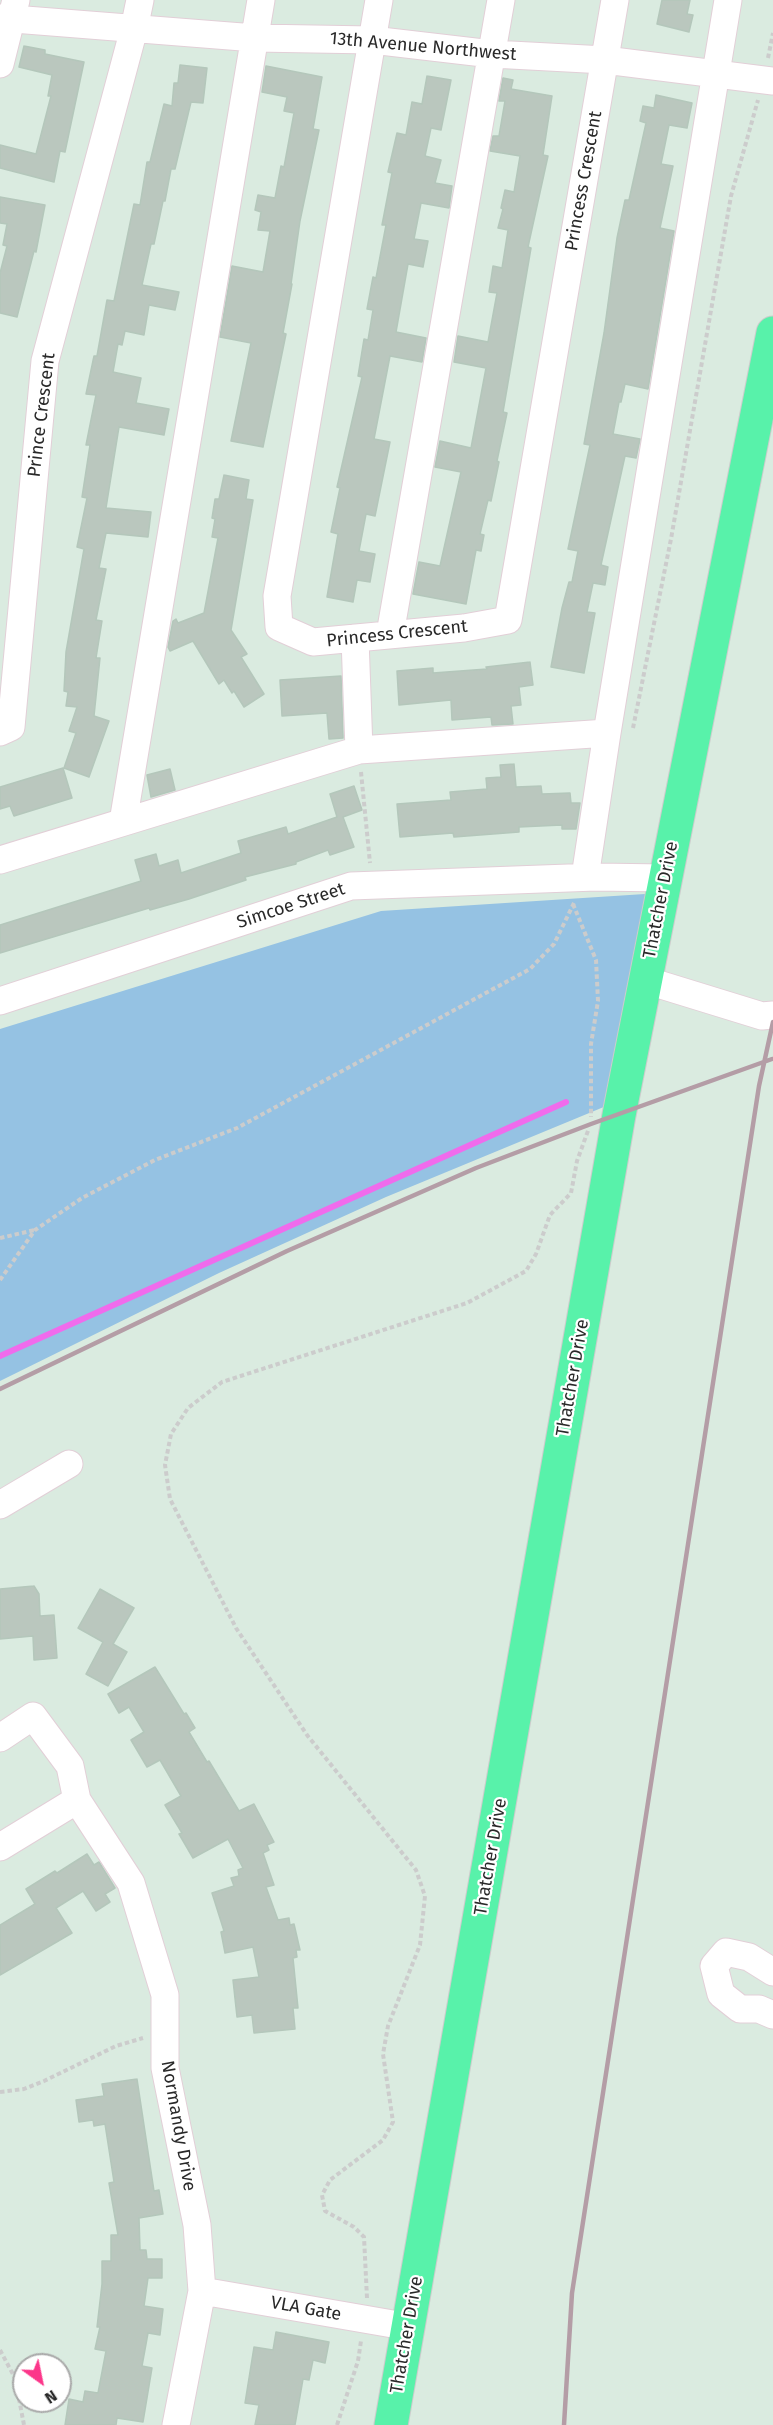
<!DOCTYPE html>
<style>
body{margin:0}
#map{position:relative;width:773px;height:2425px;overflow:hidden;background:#daebe0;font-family:"Fira Sans",sans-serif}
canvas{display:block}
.north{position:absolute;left:12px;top:2353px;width:60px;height:60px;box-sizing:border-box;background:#fff;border:2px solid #a9a9a9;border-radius:50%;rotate:147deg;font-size:16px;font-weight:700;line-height:24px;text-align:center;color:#292929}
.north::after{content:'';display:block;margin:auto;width:21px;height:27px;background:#fc368a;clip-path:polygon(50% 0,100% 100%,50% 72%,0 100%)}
</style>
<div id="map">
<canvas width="773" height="2425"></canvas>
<div class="north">N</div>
</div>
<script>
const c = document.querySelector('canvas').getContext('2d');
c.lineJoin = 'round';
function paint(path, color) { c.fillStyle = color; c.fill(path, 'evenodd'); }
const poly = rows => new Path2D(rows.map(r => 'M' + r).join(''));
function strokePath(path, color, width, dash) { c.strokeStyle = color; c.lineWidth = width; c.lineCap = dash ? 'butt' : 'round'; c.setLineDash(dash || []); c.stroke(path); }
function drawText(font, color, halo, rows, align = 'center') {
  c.font = font + ' "Fira Sans",sans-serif'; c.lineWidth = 4.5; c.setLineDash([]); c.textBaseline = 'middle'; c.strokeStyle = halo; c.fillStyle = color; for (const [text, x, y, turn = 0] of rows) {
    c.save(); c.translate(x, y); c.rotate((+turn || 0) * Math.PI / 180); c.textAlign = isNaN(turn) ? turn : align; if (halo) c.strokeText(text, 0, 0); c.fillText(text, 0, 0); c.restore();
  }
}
paint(poly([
 [645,894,651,910,611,1104,386,1197,219,1273,0,1381,0,1029,381,911]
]), '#95c2e3');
strokePath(poly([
 [0,1356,566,1102]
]), '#f06bec', 6);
const building = poly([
 [662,0,690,0,687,14,693,15,689,32,657,24,662,0],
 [24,46,45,50,45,54,84,62,65,152,60,151,54,182,0,168,0,145,36,154,51,96,48,96,52,75,19,67,24,46],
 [180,65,207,68,203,103,191,102,175,169,171,169,165,201,163,201,154,244,151,244,142,285,179,292,175,310,149,305,144,335,125,331,122,345,118,344,113,372,141,378,136,403,169,409,164,435,119,427,106,508,151,512,148,537,106,533,99,568,106,569,96,620,102,621,96,658,100,658,94,716,109,721,89,777,64,768,76,733,69,731,77,707,66,706,68,692,64,691,66,652,84,549,77,547,87,498,82,497,90,445,86,445,96,395,86,394,94,356,97,356,107,300,114,301,134,204,140,205,147,162,150,162,164,104,172,106,174,83,178,83,180,65],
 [266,66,322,77,313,129,319,130,300,221,291,284,292,284,283,333,286,334,263,447,231,441,251,343,220,337,232,266,263,272,270,231,258,230,261,212,255,210,258,195,275,198,281,166,284,167,294,113,284,111,287,97,262,92,266,66],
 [427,76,451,80,441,130,431,128,425,156,441,160,435,183,452,186,449,208,421,203,414,239,428,241,423,267,408,264,396,332,426,338,422,362,390,356,374,439,390,442,375,516,366,514,359,551,375,554,370,582,357,580,353,602,327,597,338,534,331,532,340,488,337,487,362,377,358,376,364,339,368,340,373,310,367,309,373,277,376,278,386,225,382,225,392,173,388,172,397,133,406,135,412,102,422,104,427,76],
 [503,78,513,80,511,89,552,96,543,155,548,156,528,247,531,248,503,412,507,413,497,461,499,462,491,501,488,500,480,534,484,535,481,551,476,550,466,604,413,594,419,562,440,566,461,472,435,467,440,441,471,448,486,368,454,362,458,336,488,342,497,293,489,292,493,266,502,268,508,230,498,228,503,209,501,208,505,190,514,192,520,156,490,151,493,136,499,136,505,101,499,101,503,78],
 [656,95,692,103,687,128,669,125,661,164,673,166,660,228,674,231,648,389,625,384,621,402,619,402,613,434,640,439,636,458,625,456,601,565,608,567,605,585,593,583,587,612,595,613,584,673,551,667,562,608,569,582,572,582,578,551,568,549,590,445,584,444,604,333,617,238,625,200,629,200,646,123,640,121,643,106,654,108,656,95],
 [0,197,45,205,36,252,34,251,17,317,0,313,0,273,7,246,3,245,7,224,0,223,0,197],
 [224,475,249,480,246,499,253,500,231,630,247,654,241,657,264,694,244,707,234,691,232,693,224,680,219,684,193,641,170,651,168,647,173,621,176,619,178,623,204,613,218,538,212,537,215,519,212,518,215,499,219,499,224,475],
 [530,662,533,685,519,687,521,705,511,706,513,724,492,725,491,717,452,720,451,700,399,705,397,671,433,668,433,673,487,669,486,667,530,662],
 [341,676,343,738,329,739,327,713,282,716,280,680,341,676],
 [514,764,516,787,541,786,542,794,570,793,571,803,580,803,576,829,562,829,562,825,519,827,519,832,454,837,453,833,400,837,397,804,451,800,450,792,487,789,486,778,501,777,500,765,514,764],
 [63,768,72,798,14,816,10,806,0,809,0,787,63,768],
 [170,769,175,790,151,797,147,775,170,769],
 [354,786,362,810,343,817,354,847,330,855,328,850,296,862,296,864,245,877,246,880,189,899,150,910,149,908,0,953,0,925,141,881,135,860,156,854,159,866,178,860,181,873,241,853,238,841,286,827,288,834,337,817,330,794,354,786],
 [34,1586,39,1594,40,1616,54,1615,57,1658,34,1660,33,1636,0,1639,0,1589,34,1586],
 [100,1589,134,1608,113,1644,127,1652,108,1686,86,1674,103,1642,78,1628,100,1589],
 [155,1667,184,1714,186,1713,195,1728,189,1732,207,1762,209,1761,239,1811,254,1804,274,1842,267,1845,269,1850,263,1853,274,1885,266,1887,278,1920,289,1918,290,1925,294,1924,300,1950,296,1950,297,1957,293,1958,298,2008,293,2008,295,2029,254,2033,252,2015,237,2017,233,1980,259,1977,253,1947,225,1953,221,1932,224,1931,212,1893,234,1886,231,1878,239,1876,238,1870,243,1868,228,1839,193,1858,179,1834,182,1833,165,1805,181,1796,160,1760,147,1767,131,1740,144,1732,129,1707,119,1713,108,1694,155,1667],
 [87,1854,94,1865,99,1862,115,1888,105,1894,110,1902,96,1911,83,1891,56,1908,72,1933,0,1975,0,1925,35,1904,26,1889,55,1871,57,1873,87,1854],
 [137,2079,154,2191,159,2190,163,2214,139,2218,140,2250,146,2250,147,2259,162,2259,162,2278,148,2278,144,2306,163,2309,160,2335,148,2333,142,2366,152,2368,143,2422,117,2418,116,2425,65,2425,69,2399,83,2402,85,2391,98,2393,106,2351,95,2349,100,2327,97,2327,102,2284,102,2261,111,2261,111,2235,118,2235,109,2183,114,2182,105,2124,94,2126,93,2120,79,2122,76,2100,104,2096,102,2084,137,2079],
 [276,2332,329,2342,325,2363,313,2360,309,2380,303,2379,295,2425,255,2425,259,2405,245,2403,254,2347,273,2350,276,2332]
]);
paint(building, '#bac7be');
strokePath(building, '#b4c7bb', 1.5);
const minor = poly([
 [379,0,277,596,279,627,313,642,464,628,508,620,615,0],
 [0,18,255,38,372,40,492,54,605,60,773,81],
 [0,64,16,0],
 [390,634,501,0],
 [355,638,359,750],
 [0,732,11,727,45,361,134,29,140,0],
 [123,822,261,0],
 [0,860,359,750,607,733],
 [585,877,607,733,728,0],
 [645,980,762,1016,773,1015],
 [0,1001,351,886,596,877,665,878],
 [0,1505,69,1464],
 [0,1738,33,1716,70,1766,77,1800],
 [0,1847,77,1800,131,1883,165,1995,165,2068,197,2225,202,2291,176,2425],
 [773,1972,749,1957,726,1952,714,1966,721,1994,740,2009,759,2009,773,2015],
 [202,2291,410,2327]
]);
const major = poly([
 [391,2425,619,1115,773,333]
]);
strokePath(minor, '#e2cfd7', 29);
strokePath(major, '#ccc', 35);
strokePath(poly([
 [768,58,773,33],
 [633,728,671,539,731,196,758,100],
 [361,772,370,863],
 [573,904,596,960,598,1001,591,1044,591,1117],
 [0,1238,35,1230],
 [0,1280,35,1230,82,1198,155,1160,237,1128,530,969,554,944,574,903],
 [0,2092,24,2089,44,2081,116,2046,143,2038],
 [367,2298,364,2237,354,2227,325,2211,322,2195,330,2180,383,2140,393,2122,383,2054,388,2026,420,1945,425,1896,416,1870,307,1735,236,1628,170,1499,165,1465,171,1434,188,1408,222,1382,467,1303,526,1271,536,1254,550,1215,571,1193,577,1161,589,1128],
 [0,2350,15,2378,24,2425],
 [337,2425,358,2361,361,2341]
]), '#ccc', 4, [4.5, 3]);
strokePath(minor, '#fff', 27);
strokePath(major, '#58f2aa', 33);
strokePath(poly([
 [0,1389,287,1251,476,1168,591,1124,772,1059],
 [564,2425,572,2293,759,1086,773,1022]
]), '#b49da6', 4.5);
drawText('18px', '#292929', '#fff', [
 ["13th Avenue Northwest",423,47,5],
 ["Princess Crescent",584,181,-80],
 ["Prince Crescent",42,415,-83],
 ["Princess Crescent",397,634,-6],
 ["Thatcher Drive",661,900,-79],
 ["Simcoe Street",291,906,-18],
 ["Thatcher Drive",573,1378,-80],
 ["Thatcher Drive",491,1857,-80],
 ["Normandy Drive",178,2126,80],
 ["VLA Gate",306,2309,10],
 ["Thatcher Drive",407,2335,-80]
]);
</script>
